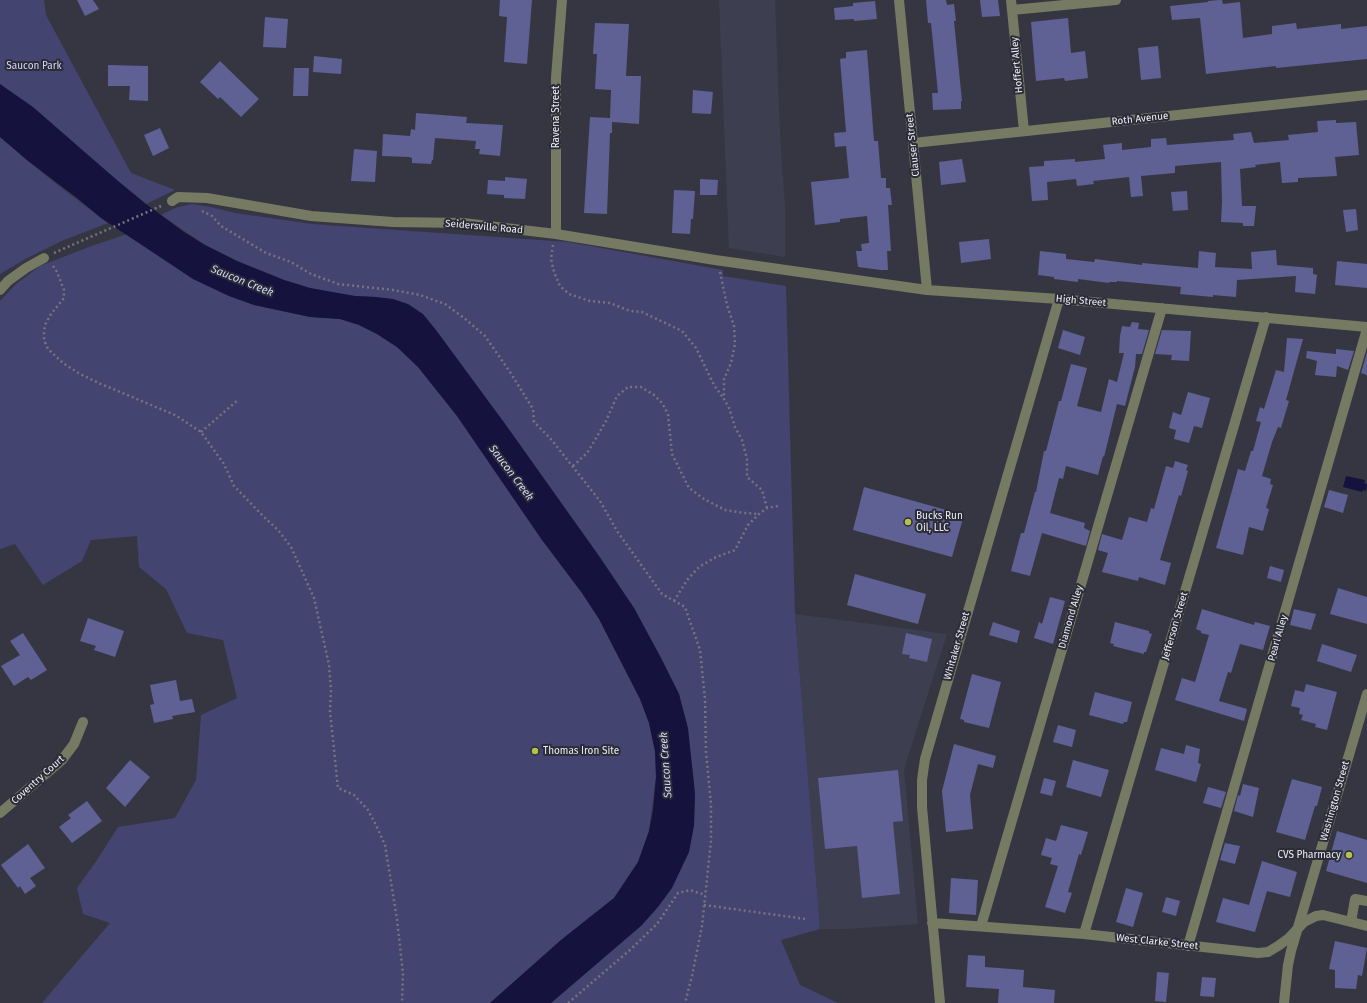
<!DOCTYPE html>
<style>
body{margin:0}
canvas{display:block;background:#353642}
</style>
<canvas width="1367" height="1003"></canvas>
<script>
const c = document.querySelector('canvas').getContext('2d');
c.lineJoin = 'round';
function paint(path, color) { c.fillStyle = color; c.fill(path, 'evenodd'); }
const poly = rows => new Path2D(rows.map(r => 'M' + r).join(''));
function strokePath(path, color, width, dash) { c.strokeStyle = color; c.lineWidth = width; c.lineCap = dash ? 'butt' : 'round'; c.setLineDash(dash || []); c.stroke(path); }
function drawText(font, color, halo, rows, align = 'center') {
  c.font = font + ' "Fira Sans",sans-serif'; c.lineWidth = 4; c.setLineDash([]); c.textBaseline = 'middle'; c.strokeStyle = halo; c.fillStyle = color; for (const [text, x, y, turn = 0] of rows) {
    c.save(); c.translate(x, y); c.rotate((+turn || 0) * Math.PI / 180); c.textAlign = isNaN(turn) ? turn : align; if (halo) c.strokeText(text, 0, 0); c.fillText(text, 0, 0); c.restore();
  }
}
paint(poly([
 [719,0,775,0,780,136,785,206,785,257,729,248],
 [795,614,947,634,904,769,918,924,847,929,820,929]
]), '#3d3e50');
paint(poly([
 [0,0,44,0,46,15,131,173,175,190,146,204,0,84],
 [0,137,55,183,108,223,64,240,27,258,0,274],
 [192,204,211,207,235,213,312,224,568,242,723,270,723,276,786,286,795,614,820,929,781,940,800,985,838,1003,551,1003,642,925,694,826,695,794,693,772,679,694,661,658,634,608,599,556,503,421,376,297,355,296,331,293,310,288,284,280,237,261,205,245,161,215,175,208],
 [127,234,193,279,229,296,254,305,310,317,340,319,359,325,377,334,397,347,418,367,457,416,542,540,582,593,599,619,640,699,649,723,655,751,656,777,649,831,638,862,614,898,561,940,490,1003,42,1003,110,923,83,914,77,888,97,860,118,827,175,818,196,780,201,715,237,698,223,640,187,633,166,589,139,567,137,536,91,540,82,561,43,585,15,544,0,549,0,301,15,285,40,266,89,247]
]), '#43446f');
paint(poly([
 [0,84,33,107,118,181,146,204,184,232,205,245,237,261,284,280,310,288,355,296,376,297,393,299,408,304,423,314,436,330,503,421,599,556,634,608,661,658,679,694,688,728,695,794,694,826,689,852,672,888,658,907,642,925,551,1003,490,1003,561,940,614,898,638,862,649,831,653,810,656,777,655,751,649,723,640,699,599,619,582,593,542,540,457,416,418,367,397,347,377,334,359,325,340,319,310,317,254,305,229,296,193,279,101,218,77,198,28,161,0,137],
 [1346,476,1365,480,1364,483,1367,484,1366,491,1363,490,1362,492,1343,487]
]), '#16123e');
paint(poly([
 [77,0,93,0,99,9,85,16],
 [500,0,532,0,527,64,504,62,507,17,499,16],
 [926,0,946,0,947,5,954,4,956,21,954,21,962,101,961,101,961,109,933,110,932,93,938,93,931,23,928,23],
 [980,0,998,0,1000,16,982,17],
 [1219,0,1222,0,1223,4,1240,2,1243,38,1272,34,1272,26,1296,23,1297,29,1341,24,1341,29,1367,26,1367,59,1276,68,1276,66,1206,74,1200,18,1172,20,1170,6,1208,2,1208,1],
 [875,1,877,19,854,21,854,19,835,20,834,8,853,6,853,3],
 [265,17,288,19,286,48,263,47],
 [1068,18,1071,53,1085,51,1088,78,1065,81,1064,78,1036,81,1031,22],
 [595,23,629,24,626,76,641,76,639,124,612,122,612,133,610,133,607,214,584,213,590,117,610,118,611,90,595,89,597,54,593,54],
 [1158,46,1161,78,1141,80,1138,48],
 [867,50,874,141,878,141,881,178,886,178,886,188,890,188,892,205,888,205,891,251,887,251,888,270,881,270,858,267,856,251,862,251,861,244,869,243,867,216,840,219,840,222,815,225,811,182,849,178,846,146,835,147,834,133,846,132,840,59,846,58,846,52],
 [314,56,342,59,341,74,313,72],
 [220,61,259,99,241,117,220,97,218,99,200,82],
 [108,65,148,66,148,101,129,100,130,86,108,86],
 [294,68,309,68,308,96,293,96],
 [693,90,713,92,711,114,692,113],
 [416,113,467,117,466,123,503,125,500,156,479,154,480,149,475,149,476,141,435,138,433,160,432,160,431,164,412,163,412,158,409,157,382,156,383,134,410,136,411,129,415,130],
 [1336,120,1336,123,1356,122,1359,155,1335,157,1337,176,1298,178,1298,182,1282,183,1280,162,1255,165,1256,167,1240,169,1242,206,1256,206,1254,226,1243,226,1243,223,1221,222,1222,203,1221,162,1175,166,1175,173,1141,176,1143,196,1131,197,1129,177,1093,181,1094,184,1077,186,1076,179,1047,182,1048,200,1032,201,1029,167,1044,166,1044,161,1075,159,1075,162,1105,159,1103,145,1122,143,1122,150,1151,147,1151,139,1166,138,1167,145,1234,140,1233,134,1251,132,1254,143,1289,140,1288,135,1318,132,1317,121],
 [160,128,169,148,153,156,144,135],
 [354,149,377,151,375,182,351,181],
 [962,159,966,182,941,185,939,162],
 [505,177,527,179,525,199,504,198,504,195,487,194,488,180,505,181],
 [700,179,718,180,717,195,700,195],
 [674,190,695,191,693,219,691,219,690,234,672,233],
 [1187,191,1188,210,1173,211,1171,192],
 [1356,209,1358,230,1346,232,1343,210],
 [989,239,991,259,961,263,959,242],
 [1276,250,1277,265,1313,268,1313,274,1317,275,1315,294,1295,292,1296,276,1237,280,1236,297,1213,295,1213,297,1180,294,1181,287,1117,281,1117,282,1109,282,1109,283,1078,279,1078,282,1054,279,1054,277,1038,275,1040,251,1066,254,1066,259,1094,262,1095,259,1142,265,1142,263,1198,268,1199,251,1216,253,1215,267,1252,269,1251,252],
 [1337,261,1367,264,1367,288,1335,285],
 [1132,322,1139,323,1138,329,1149,330,1142,354,1136,354,1135,367,1125,406,1117,404,1104,457,1103,456,1098,475,1066,466,1063,479,1059,478,1050,513,1085,523,1084,528,1090,531,1086,546,1042,533,1030,576,1011,571,1021,533,1024,533,1035,492,1036,492,1044,451,1046,451,1059,401,1061,401,1071,364,1087,368,1077,406,1101,412,1109,379,1117,382,1124,353,1119,353,1120,336,1122,326,1130,327],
 [1063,330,1085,337,1080,355,1058,348],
 [1162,330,1191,331,1189,361,1171,360,1172,355,1155,354],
 [1287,338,1303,339,1286,400,1289,401,1281,428,1278,427,1272,442,1262,476,1271,479,1270,484,1273,485,1266,508,1269,509,1263,531,1249,527,1243,555,1216,548,1238,469,1245,471,1251,451,1253,451,1261,422,1256,421,1260,407,1264,409,1276,370,1284,372],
 [1336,349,1354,351,1348,370,1337,366,1336,377,1315,375,1317,361,1306,358,1307,351,1336,354],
 [1367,352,1367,375,1361,373],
 [1188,392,1210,398,1202,428,1194,426,1189,443,1174,439,1176,430,1169,428,1173,412,1181,415],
 [1175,461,1188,465,1186,470,1188,471,1181,496,1179,495,1160,560,1171,563,1165,585,1139,577,1138,581,1102,572,1108,553,1098,550,1102,534,1122,540,1129,517,1147,522,1151,508,1154,509,1166,466,1173,468],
 [864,487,964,515,952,557,853,530],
 [1329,490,1348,495,1343,513,1324,507],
 [1270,566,1284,570,1281,582,1267,578],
 [855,574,926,594,918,624,847,605],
 [1338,588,1367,597,1367,624,1330,614],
 [1050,597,1065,601,1053,644,1034,638,1039,622,1042,624],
 [1202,609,1254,625,1255,622,1270,626,1263,650,1240,644,1231,673,1228,672,1219,701,1247,709,1244,721,1175,700,1182,678,1195,682,1209,635,1201,633,1201,631,1196,629],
 [1294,609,1316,614,1311,630,1290,625],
 [88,618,124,631,115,657,94,650,96,646,80,641],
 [993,622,1020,631,1017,643,989,635],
 [1115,622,1149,631,1149,633,1152,634,1146,652,1144,652,1144,654,1113,646,1114,644,1110,643],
 [23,633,47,670,31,680,28,677,14,686,1,666,20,655,10,641],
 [906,633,932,639,927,662,909,658,910,655,902,654],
 [1322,644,1357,655,1351,672,1317,661],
 [972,674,1001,682,989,728,964,722,964,720,960,719],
 [176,680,180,701,192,699,195,712,172,716,173,719,154,723,150,705,154,704,150,685],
 [1306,684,1337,692,1327,730,1315,727,1316,724,1301,720,1303,715,1299,714,1300,708,1291,706,1295,690,1304,692],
 [1095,692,1132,702,1127,722,1124,722,1123,724,1089,715],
 [1058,725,1076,730,1072,747,1053,742],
 [954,744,996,756,993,768,978,764,970,795,973,829,946,832,942,791],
 [1186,745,1200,749,1198,763,1201,764,1196,782,1155,770,1161,748,1184,754],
 [130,760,150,777,125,807,106,788],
 [1073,760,1109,770,1101,797,1066,787],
 [898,770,903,821,893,822,900,894,862,898,857,846,825,849,818,778],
 [1044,778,1056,781,1052,796,1040,793],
 [1292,779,1322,787,1317,806,1315,806,1305,840,1276,832],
 [1243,784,1259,788,1253,817,1234,811,1238,795,1240,796],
 [1208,787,1226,792,1221,808,1203,803],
 [87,801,102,821,72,843,59,827,71,818,68,815],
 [1061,825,1088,832,1081,855,1079,854,1068,892,1072,893,1065,913,1045,907,1058,866,1050,864,1052,858,1041,855,1046,838,1056,841],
 [1337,831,1367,840,1367,883,1326,871],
 [1225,843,1240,846,1235,864,1220,860],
 [28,844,45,868,30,878,36,886,25,894,20,886,18,888,1,865],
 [1262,861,1297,872,1290,897,1267,891,1255,932,1216,922,1223,898,1249,905],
 [951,878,978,880,976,915,949,913],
 [1126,888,1143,893,1133,927,1116,922],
 [1166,897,1180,901,1176,916,1162,912],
 [1335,941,1367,948,1362,976,1358,975,1356,989,1335,988,1335,970,1329,969],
 [968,955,985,956,985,967,1024,970,1023,987,1055,990,1054,1003,998,1003,999,989,966,987],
 [1157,972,1169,973,1166,1002,1155,1001],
 [1202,977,1216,978,1214,997,1200,996]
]), '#5f6093');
strokePath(poly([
 [202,211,212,216,221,226,266,253,291,262,311,274,338,284,393,290,420,295,445,304,464,318,485,336,510,372,533,409,534,422,550,438,600,501,617,531,662,594,685,607,700,650,705,699,706,752,711,804,711,841,702,926,692,976,685,1003],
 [553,245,551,259,554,272,560,286,569,294,590,301,610,303,630,311,642,312,682,331,696,348,714,385,724,399],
 [54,253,161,206],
 [53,266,57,272,64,290,64,298,51,314,45,325,44,332,44,340,48,349,63,363,80,374,101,384,175,415,201,432,224,464,234,486,263,516,278,530,291,547,314,598,329,665,331,690,330,711,338,788,354,795,368,810,376,825,385,845,397,919,403,974,402,1003],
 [720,272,727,305,734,326,735,344,731,363,724,379,724,399,729,408,735,427,742,440,747,459,747,477,762,490,767,508],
 [201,432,238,400],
 [573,466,587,453,592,445,606,421,617,396,628,387,641,387,654,395,662,403,668,414,672,454,689,488,704,499,725,510,745,513,759,514],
 [674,601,687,580,699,567,714,558,735,550,748,525,759,514,767,508,778,506],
 [704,905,806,919],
 [568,1003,630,950,657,924,678,893,690,890,705,895]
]), '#74757f', 2.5, [2, 3]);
strokePath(poly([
 [899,0,913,143,927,290],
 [1011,0,1024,131],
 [1012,10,1116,0],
 [913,143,1367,95],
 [172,201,178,197,207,198,311,216,393,222,463,223,556,234,715,260,927,290,1059,299,1367,327],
 [556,234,556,78,562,0],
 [0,290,8,281,26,268,44,258],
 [0,813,62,760,74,744,83,722],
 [1351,922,1355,899,1367,901],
 [932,923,1084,934,1258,953,1268,952,1278,946,1289,938,1304,922,1316,916,1323,915,1367,926],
 [981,926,1162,308],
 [1084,934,1266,317],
 [1188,946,1367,329],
 [940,1003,922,807,922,780,925,759,1059,299],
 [1284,1003,1288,965,1291,951,1367,694]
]), '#767a62', 10);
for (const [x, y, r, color] of [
 [908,522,4,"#b6c148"],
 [535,751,4,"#b6c148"],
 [1349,855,4,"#b6c148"]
]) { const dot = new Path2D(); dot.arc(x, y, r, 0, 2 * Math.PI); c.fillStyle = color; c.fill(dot); strokePath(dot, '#2b2c38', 1.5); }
drawText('10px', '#edeef5', '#2b2c38', [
 ["Hoffert Alley",1017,65,-95],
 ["Ravena Street",556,117,-90],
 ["Roth Avenue",1140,119,-6],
 ["Clauser Street",913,145,-96],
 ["Seidersville Road",484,227,5],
 ["High Street",1081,301,5],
 ["Diamond Alley",1071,617,-74],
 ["Jefferson Street",1175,626,-74],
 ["Pearl Alley",1278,638,-74],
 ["Whitaker Street",957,646,-74],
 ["Coventry Court",38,780,-42],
 ["Washington Street",1335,801,-74],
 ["West Clarke Street",1157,942,6]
]);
drawText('10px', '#d5d8f8', '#2b2c38', [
 ["Saucon Park",34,66]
]);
drawText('10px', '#edeef5', '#2b2c38', [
 ["Bucks Run",916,516],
 ["Oil, LLC",916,528],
 ["Thomas Iron Site",543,751],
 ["CVS Pharmacy",1341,855,"right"]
], 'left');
drawText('italic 11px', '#d2d5f5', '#2b2c38', [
 ["Saucon Creek",242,281,22],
 ["Saucon Creek",511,473,53],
 ["Saucon Creek",666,765,-94]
]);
</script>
